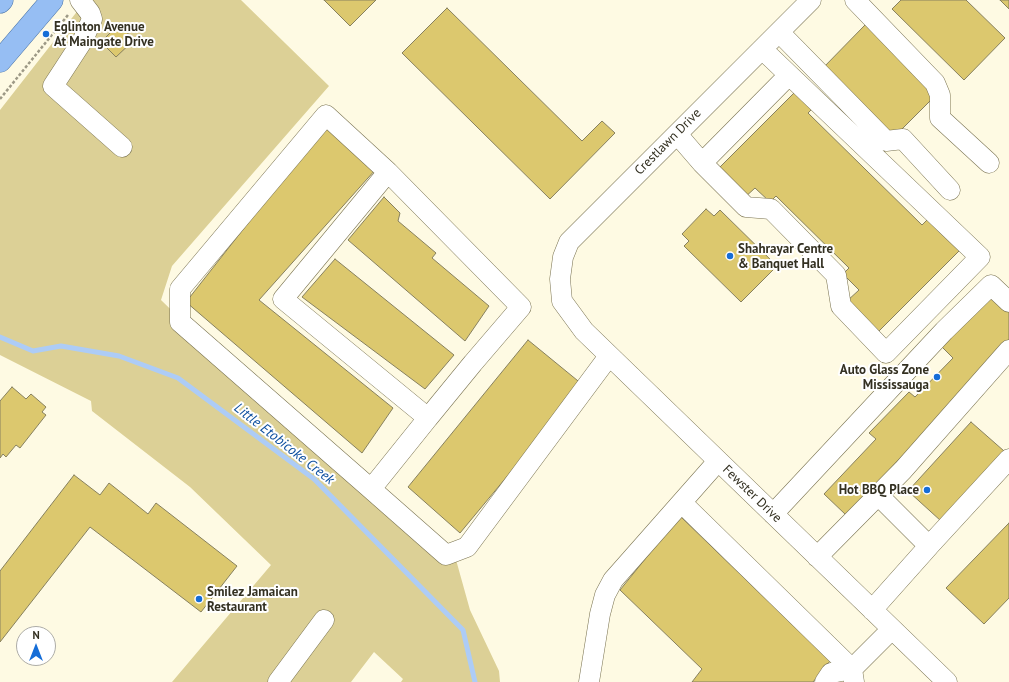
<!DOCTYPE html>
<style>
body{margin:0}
#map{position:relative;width:1009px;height:682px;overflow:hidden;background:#fefae3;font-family:"PT Sans",sans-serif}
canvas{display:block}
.north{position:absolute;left:16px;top:626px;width:40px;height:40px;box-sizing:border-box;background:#fff;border:1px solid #adaca6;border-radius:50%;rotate:0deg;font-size:11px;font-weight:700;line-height:16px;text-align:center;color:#333021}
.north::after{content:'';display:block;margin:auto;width:14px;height:18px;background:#156dd7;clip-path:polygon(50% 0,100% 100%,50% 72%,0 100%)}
</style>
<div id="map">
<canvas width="1009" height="682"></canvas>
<div class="north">N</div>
</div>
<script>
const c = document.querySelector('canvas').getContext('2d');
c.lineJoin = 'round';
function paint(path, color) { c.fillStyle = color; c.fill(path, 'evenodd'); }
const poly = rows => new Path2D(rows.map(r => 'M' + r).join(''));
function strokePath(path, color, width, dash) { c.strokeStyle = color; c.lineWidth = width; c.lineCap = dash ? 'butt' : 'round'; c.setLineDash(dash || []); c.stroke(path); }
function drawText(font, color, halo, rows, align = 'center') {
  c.font = font + ' "PT Sans",sans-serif'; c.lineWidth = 4; c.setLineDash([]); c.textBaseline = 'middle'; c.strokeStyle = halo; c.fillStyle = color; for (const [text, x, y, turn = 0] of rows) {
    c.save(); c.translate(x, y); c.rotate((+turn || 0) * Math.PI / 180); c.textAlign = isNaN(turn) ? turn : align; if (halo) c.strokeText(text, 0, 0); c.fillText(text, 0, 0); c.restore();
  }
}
paint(poly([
 [86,0,241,0,329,86,172,266,161,300,338,472,453,549,470,610,499,671,500,682,401,682,403,679,374,652,351,682,172,682,271,565,190,487,92,411,91,401,0,355,0,110]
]), '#dcd096');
strokePath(poly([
 [0,337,33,351,61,346,119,356,178,378,314,479,463,630,475,682]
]), '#adccf6', 5);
const building = poly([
 [324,0,376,0,350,26,324,0],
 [901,0,966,0,1005,38,964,80,892,9,901,0],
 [1000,0,1009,0,1009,9,1000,0],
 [447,8,582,141,602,121,615,133,550,199,402,53,447,8],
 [119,24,134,40,116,57,101,42,119,24],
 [865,25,936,95,892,139,822,69,865,25],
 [796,91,813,108,808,113,922,225,927,220,959,251,878,332,847,301,859,290,843,274,849,268,776,196,770,202,755,188,743,199,715,172,796,91],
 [326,124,376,169,259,300,393,408,362,453,186,302,326,124],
 [384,197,400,213,398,221,436,253,432,258,489,306,465,341,348,240,384,197],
 [706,209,714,216,720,210,777,266,741,302,684,246,689,241,682,234,706,209],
 [335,259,454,355,425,389,302,297,335,259],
 [992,291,1009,308,1009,344,846,515,824,494,876,439,869,433,909,392,915,397,953,358,941,346,992,291],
 [528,340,583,385,460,533,408,487,528,340],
 [12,387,26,399,31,394,46,407,42,412,46,415,20,448,16,445,6,457,3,454,0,458,0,401,12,387],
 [971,422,1004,451,941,521,908,491,971,422],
 [74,475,100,495,109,483,148,514,156,503,237,566,201,612,90,527,0,642,0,571,74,475],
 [680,516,830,661,813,682,692,682,702,669,620,590,680,516],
 [1009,523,1009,598,984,624,946,588,1009,523]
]);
paint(building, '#dcc86e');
strokePath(building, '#87805e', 1);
const minor = poly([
 [80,0,90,13,92,19,83,40,53,86,122,147],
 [811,0,569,242,563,257,560,279,562,301,584,331,947,682],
 [855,0,935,83,940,95,940,118,989,163],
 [779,32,886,141,903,139,950,190],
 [677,134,702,163,746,207,771,209,836,275,841,306,886,353,980,257,762,49],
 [702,163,789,75],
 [388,172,521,307,473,363,428,418],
 [371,489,428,418,283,299,388,172,326,115,180,289,180,322,371,489,446,555,467,547,609,356],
 [682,503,852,669,854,682],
 [773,514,944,331,991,285,1009,302],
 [929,546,1009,459],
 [817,557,903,470,1009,350],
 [872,610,929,546,878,495],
 [278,682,324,620],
 [589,682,600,614,605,595,613,580,718,461],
 [825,682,831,673,852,669,892,629]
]);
const major = poly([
 [0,2,2,0],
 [0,61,52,0]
]);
strokePath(minor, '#7a7351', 21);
strokePath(major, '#4670a4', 23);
strokePath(poly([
 [0,99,68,15]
]), '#9d9986', 2.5, [3, 2]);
strokePath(minor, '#fff', 20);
strokePath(major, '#96bef3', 22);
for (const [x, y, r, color] of [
 [46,34,4,"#156dd7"],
 [730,256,4,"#156dd7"],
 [937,377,4,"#156dd7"],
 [927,490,4,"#156dd7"],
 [199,599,4,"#156dd7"]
]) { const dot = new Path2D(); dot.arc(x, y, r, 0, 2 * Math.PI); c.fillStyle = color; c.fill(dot); strokePath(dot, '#fff', 1.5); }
drawText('bold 13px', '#333021', '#fff', [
 ["Eglinton Avenue",54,27],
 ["At Maingate Drive",54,42],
 ["Shahrayar Centre",738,249],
 ["& Banquet Hall",738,264],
 ["Auto Glass Zone",929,370,"right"],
 ["Mississauga",929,385,"right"],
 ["Hot BBQ Place",919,490,"right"],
 ["Smilez Jamaican",207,592],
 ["Restaurant",207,607]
], 'left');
drawText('13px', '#333021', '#fff', [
 ["Crestlawn Drive",668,142,-45],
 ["Fewster Drive",752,494,44]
]);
drawText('italic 14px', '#0d4f9f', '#fff', [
 ["Little Etobicoke Creek",284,444,38]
]);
</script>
